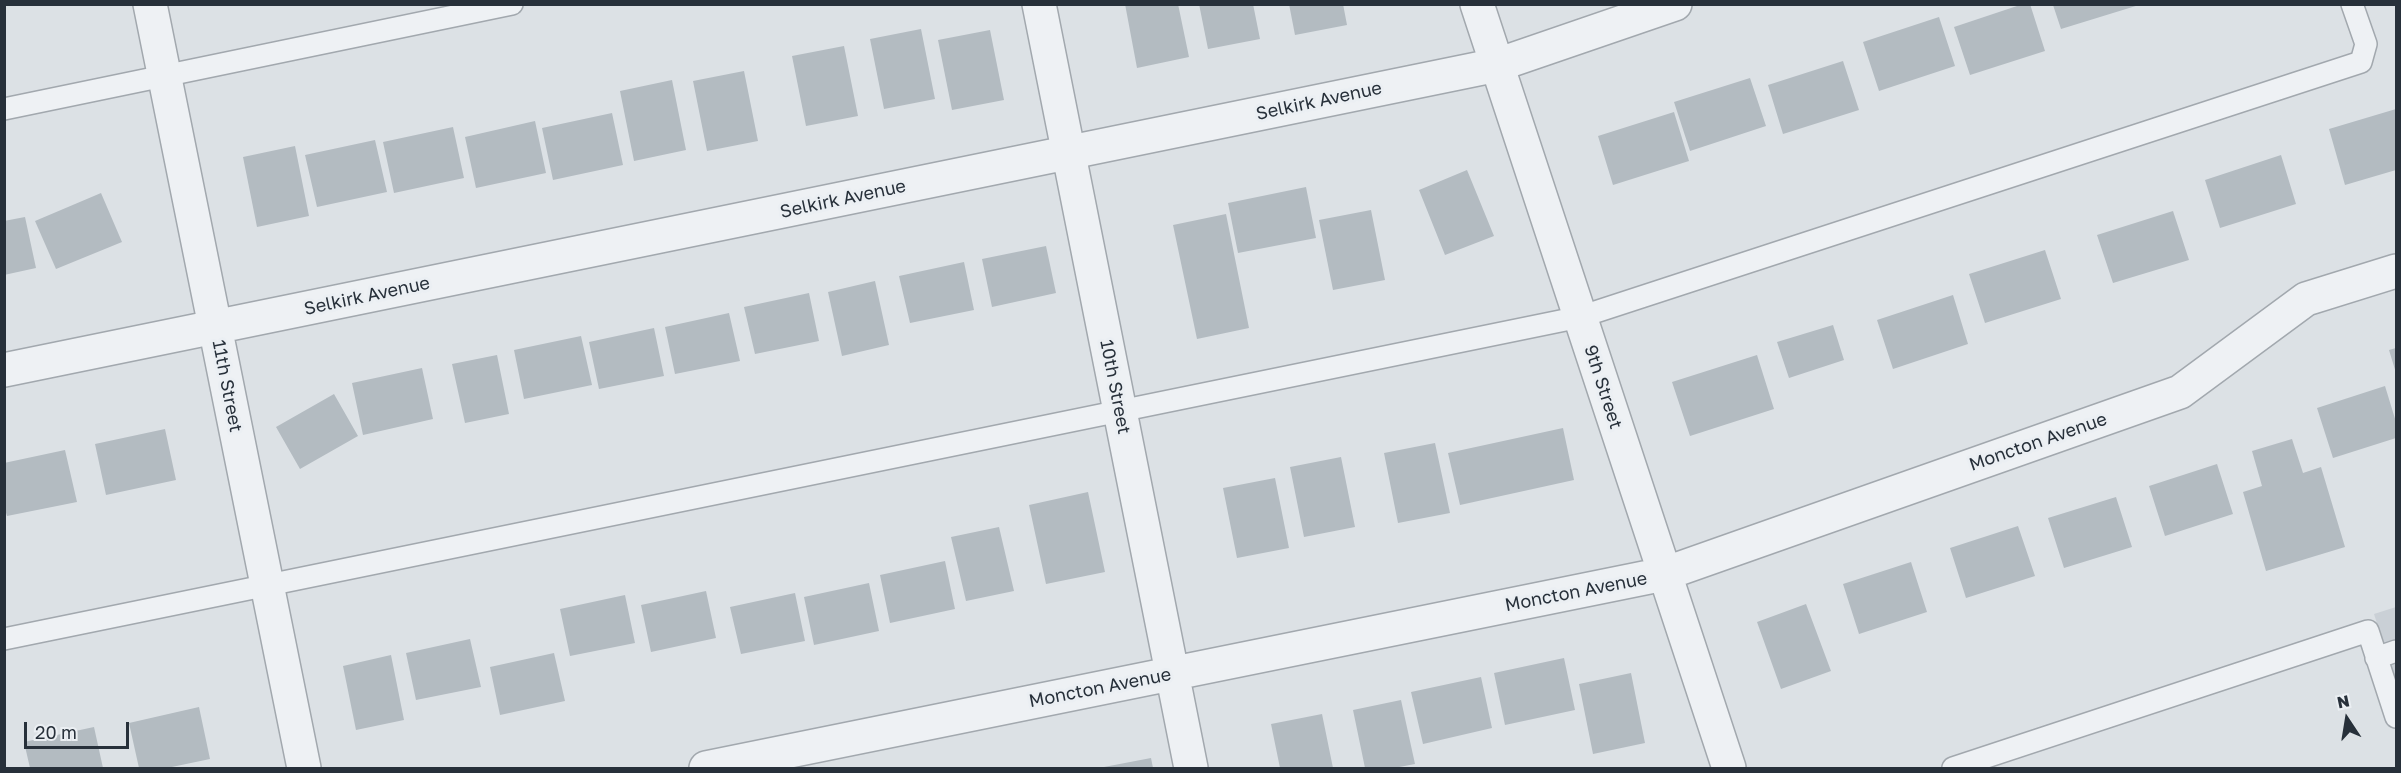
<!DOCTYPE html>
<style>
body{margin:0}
#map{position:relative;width:2401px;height:773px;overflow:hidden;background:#dce1e5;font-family:"Golos Text",sans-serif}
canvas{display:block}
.frame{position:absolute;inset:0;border:6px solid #27303a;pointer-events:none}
.north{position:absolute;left:2317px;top:689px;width:60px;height:60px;-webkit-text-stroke:4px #ebeff3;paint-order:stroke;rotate:348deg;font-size:16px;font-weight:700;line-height:24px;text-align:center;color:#27303a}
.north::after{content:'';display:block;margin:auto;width:21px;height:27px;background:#27303a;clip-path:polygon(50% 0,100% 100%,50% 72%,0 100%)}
.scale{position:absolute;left:24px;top:722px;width:105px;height:27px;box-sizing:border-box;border:3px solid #27303a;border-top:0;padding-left:8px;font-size:18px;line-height:21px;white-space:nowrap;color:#27303a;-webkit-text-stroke:4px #ebeff3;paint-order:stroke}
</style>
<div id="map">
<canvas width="2401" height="773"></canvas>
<div class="frame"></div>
<div class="north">N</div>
<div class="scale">20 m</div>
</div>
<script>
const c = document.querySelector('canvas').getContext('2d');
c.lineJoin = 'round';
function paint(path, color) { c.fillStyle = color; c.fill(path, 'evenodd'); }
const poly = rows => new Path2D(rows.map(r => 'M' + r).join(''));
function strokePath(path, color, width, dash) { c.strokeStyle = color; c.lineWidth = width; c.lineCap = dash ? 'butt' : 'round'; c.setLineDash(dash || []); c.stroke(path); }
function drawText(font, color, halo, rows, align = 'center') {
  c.font = font + ' "Golos Text",sans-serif'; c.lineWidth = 6; c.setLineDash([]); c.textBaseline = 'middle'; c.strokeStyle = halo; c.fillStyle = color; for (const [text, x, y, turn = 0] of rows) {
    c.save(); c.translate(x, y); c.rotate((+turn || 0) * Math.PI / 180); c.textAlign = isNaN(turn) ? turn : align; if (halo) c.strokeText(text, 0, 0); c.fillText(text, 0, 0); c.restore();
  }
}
paint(poly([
 [2396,607,2396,683,2374,614]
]), '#cad0d6');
paint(poly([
 [1125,4,1178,4,1189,57,1137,68],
 [1199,4,1253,4,1260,39,1208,49],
 [1289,4,1343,4,1347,25,1295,35],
 [2023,4,2030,4,2045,51,1970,75,1954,27],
 [2053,5,2139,5,2061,29],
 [1939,17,1955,66,1879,91,1863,42],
 [921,29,935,99,884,109,870,39],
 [990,30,1004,100,952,110,938,40],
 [844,46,858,116,806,126,792,56],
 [1843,61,1859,110,1783,134,1768,85],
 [744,71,758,141,707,151,693,81],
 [1750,78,1766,126,1690,151,1674,102],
 [672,80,686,150,634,161,620,91],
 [2396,109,2396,170,2345,185,2329,129],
 [1674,112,1689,161,1613,185,1598,136],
 [612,113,623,165,553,180,542,128],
 [535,121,546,173,476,188,465,137],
 [453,127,464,178,394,193,383,142],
 [375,140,387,192,317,207,305,155],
 [295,146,309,216,257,227,243,157],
 [2281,155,2296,204,2220,228,2205,180],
 [1467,170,1494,236,1445,255,1419,190],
 [1306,187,1316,238,1238,253,1228,203],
 [101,193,122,242,56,269,35,221],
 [1371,210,1385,280,1333,290,1319,220],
 [2173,211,2189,260,2113,283,2097,235],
 [1226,214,1249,328,1197,339,1173,225],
 [25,217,36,268,4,275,4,221],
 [1046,246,1056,293,992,307,982,259],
 [2045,250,2061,299,1985,323,1969,274],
 [964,262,974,310,910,323,899,276],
 [875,281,889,345,842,356,828,292],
 [809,293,819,341,755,354,744,307],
 [1953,295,1968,344,1893,369,1877,320],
 [729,313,740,361,675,374,665,327],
 [1833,325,1844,360,1789,378,1777,342],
 [654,328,664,376,599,389,589,342],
 [581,336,592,385,524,399,514,350],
 [2396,348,2396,373,2389,350],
 [497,355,509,414,465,423,452,364],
 [1757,355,1774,409,1690,436,1672,382],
 [422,368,433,419,363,435,352,383],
 [2385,386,2396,422,2396,438,2333,458,2317,408],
 [334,394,358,436,300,469,276,427],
 [1563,428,1574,480,1460,505,1448,453],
 [165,429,176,480,106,495,95,444],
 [2292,439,2303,473,2321,467,2345,547,2266,571,2243,492,2262,486,2252,451],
 [1435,443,1450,513,1398,523,1384,453],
 [65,450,77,502,7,516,4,506,4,463],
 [1341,457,1355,527,1304,537,1290,467],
 [2217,464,2233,514,2165,536,2149,486],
 [1275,478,1289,548,1237,558,1223,488],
 [1088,492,1105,572,1046,584,1029,505],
 [2116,497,2132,547,2064,568,2048,518],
 [2018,526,2035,576,1966,598,1950,548],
 [999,527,1014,591,966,601,951,537],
 [945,561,955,609,890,623,880,575],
 [1911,562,1927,612,1859,634,1843,584],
 [869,583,879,631,814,645,804,597],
 [706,591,716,638,651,652,641,605],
 [795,593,805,641,741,654,730,607],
 [625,595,635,643,570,656,560,609],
 [1806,604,1831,671,1781,689,1757,622],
 [470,639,481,687,416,700,406,653],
 [554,653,565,701,500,715,490,667],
 [391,655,404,720,356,730,343,666],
 [1564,658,1575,710,1505,725,1494,673],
 [1631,673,1645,743,1593,754,1579,684],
 [1481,677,1492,728,1423,744,1411,692],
 [1401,700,1415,764,1394,768,1365,768,1353,710],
 [199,707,210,759,167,768,139,768,129,723],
 [1322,714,1333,768,1280,768,1271,724],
 [94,727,103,768,30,768,24,742],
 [1151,758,1153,768,1104,768,1104,767]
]), '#b3bbc1');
const service = poly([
 [4,109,512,4],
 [4,639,1580,317,2361,62,2366,44,2352,4],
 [2376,658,2396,651],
 [1953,768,2368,631,2396,717]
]);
const minor = poly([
 [150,4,304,768],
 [1039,4,1191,768],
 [1477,4,1729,768],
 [4,370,1497,65,1675,4],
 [706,768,1664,574,2180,392,2306,299,2396,271]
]);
strokePath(service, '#a2a8ae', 24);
strokePath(minor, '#a2a8ae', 36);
strokePath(service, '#eef1f4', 21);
strokePath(minor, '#eef1f4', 33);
drawText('18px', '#27303a', '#ebeff3', [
 ["Selkirk Avenue",1319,101,-12],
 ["Selkirk Avenue",843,199,-12],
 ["Selkirk Avenue",367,296,-12],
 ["11th Street",227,386,79],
 ["10th Street",1115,387,79],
 ["9th Street",1603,387,72],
 ["Moncton Avenue",2038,442,-19],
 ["Moncton Avenue",1576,592,-11],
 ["Moncton Avenue",1100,688,-11]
]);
</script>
